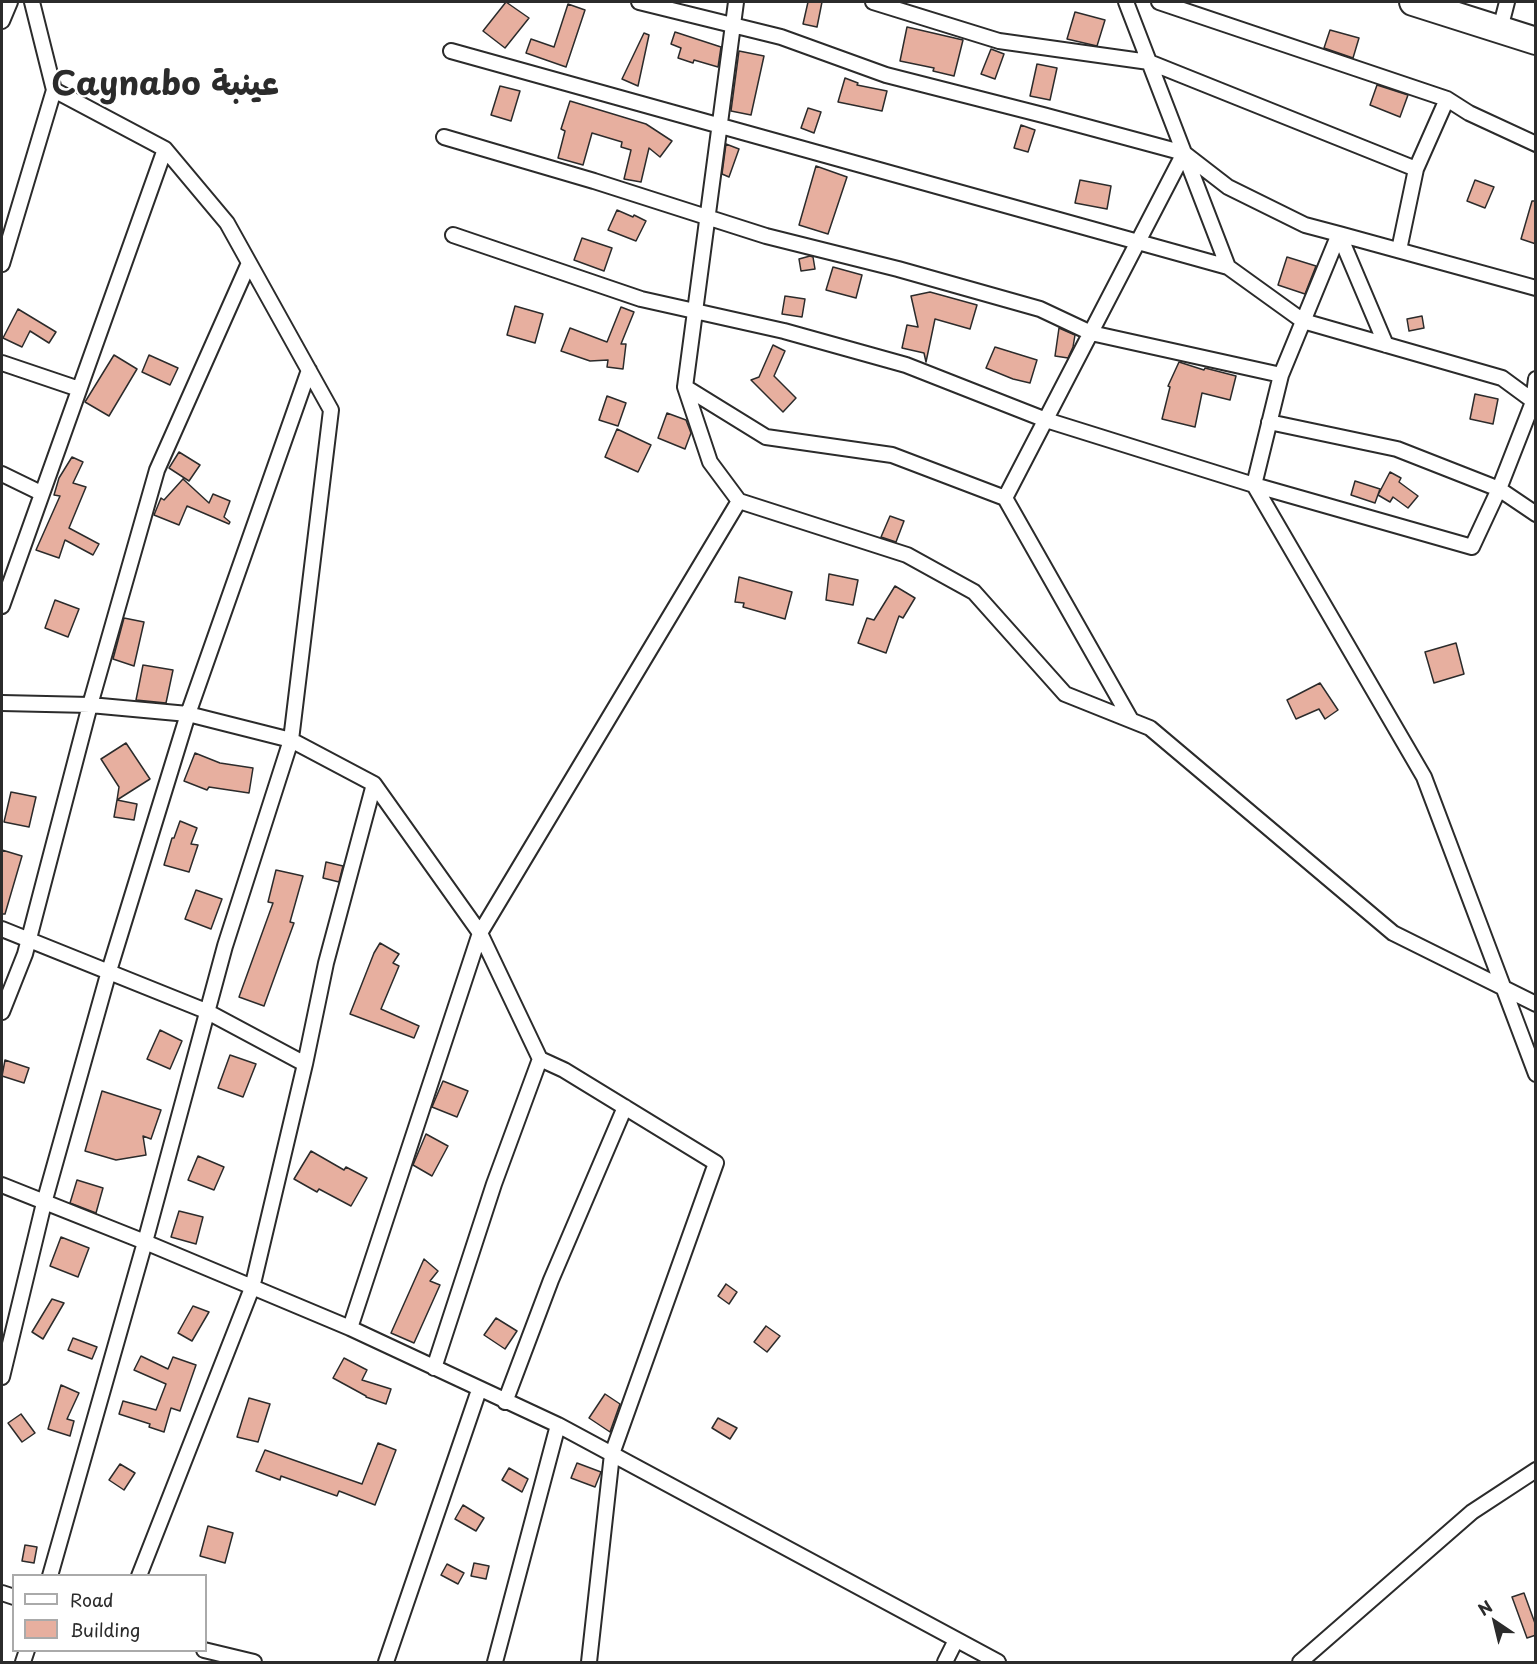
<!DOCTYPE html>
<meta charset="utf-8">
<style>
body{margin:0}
#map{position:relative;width:1537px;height:1664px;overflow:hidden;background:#fff;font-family:"Playpen Sans",sans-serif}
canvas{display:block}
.frame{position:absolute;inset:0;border:3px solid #2b2b2b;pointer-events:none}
.legend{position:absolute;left:12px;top:1574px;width:195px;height:78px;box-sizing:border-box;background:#fff;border:2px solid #aaa;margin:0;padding:8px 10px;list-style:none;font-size:18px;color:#2b2b2b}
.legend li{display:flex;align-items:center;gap:12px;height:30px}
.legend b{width:30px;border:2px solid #aaa}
.north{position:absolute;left:1465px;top:1592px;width:60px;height:60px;-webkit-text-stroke:4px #fff;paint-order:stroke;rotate:325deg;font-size:16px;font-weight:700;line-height:24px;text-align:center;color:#2b2b2b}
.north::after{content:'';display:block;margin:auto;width:21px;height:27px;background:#2b2b2b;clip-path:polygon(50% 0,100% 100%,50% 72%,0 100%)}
</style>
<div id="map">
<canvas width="1537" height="1664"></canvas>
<div class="frame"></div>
<ul class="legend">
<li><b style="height:8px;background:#fff"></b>Road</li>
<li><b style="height:16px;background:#e7af9f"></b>Building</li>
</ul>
<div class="north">N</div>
</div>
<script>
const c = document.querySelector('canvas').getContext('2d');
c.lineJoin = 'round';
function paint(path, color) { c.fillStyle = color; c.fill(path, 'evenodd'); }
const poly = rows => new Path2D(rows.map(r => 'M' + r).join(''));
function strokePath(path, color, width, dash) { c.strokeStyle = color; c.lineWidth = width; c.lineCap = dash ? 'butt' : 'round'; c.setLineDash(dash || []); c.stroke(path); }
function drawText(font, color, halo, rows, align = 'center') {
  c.font = font + ' "Playpen Sans","Playpen Sans Arabic",sans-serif'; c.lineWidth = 4.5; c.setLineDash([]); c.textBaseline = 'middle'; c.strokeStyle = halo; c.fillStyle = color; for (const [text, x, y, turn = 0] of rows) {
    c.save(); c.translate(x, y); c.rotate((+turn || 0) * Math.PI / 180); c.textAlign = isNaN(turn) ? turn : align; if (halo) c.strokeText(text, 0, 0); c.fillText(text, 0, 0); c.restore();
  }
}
const building = poly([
 [506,2,529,18,505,48,483,31,506,2],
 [808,2,822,2,817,27,803,24,808,2],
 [568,4,585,10,566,67,526,53,531,39,554,47,568,4],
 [1075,12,1105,20,1097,46,1067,39,1075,12],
 [907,27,963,40,954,76,933,71,934,68,900,61,907,27],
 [1330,30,1359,38,1353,58,1324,48,1330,30],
 [675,32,721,47,718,67,694,60,693,63,678,58,681,48,671,44,675,32],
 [644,33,649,35,638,86,622,79,644,33],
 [991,49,1004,54,995,79,981,74,991,49],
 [739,51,764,56,751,115,731,111,739,51],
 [1037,64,1057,68,1050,100,1030,96,1037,64],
 [845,78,858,83,857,85,887,91,882,111,838,102,845,78],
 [1377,85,1408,95,1400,117,1370,105,1377,85],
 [500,86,520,91,511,121,491,115,500,86],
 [570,101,646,124,672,141,660,157,649,148,641,182,624,179,631,150,621,147,622,142,592,133,583,165,558,158,565,131,561,129,570,101],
 [808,108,821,112,814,133,801,128,808,108],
 [1021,125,1035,130,1028,152,1014,148,1021,125],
 [726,144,739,149,729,177,722,174,726,144],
 [816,166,847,177,828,234,799,225,816,166],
 [1080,180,1111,186,1107,209,1075,203,1080,180],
 [1475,180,1494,187,1485,208,1467,201,1475,180],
 [1532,201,1536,201,1536,244,1521,239,1532,201],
 [617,210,633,217,634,215,646,221,636,241,608,230,617,210],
 [582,238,612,248,604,271,574,260,582,238],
 [810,256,813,257,815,269,801,271,799,259,810,256],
 [1287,257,1316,266,1305,294,1278,285,1287,257],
 [833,267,862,275,856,298,826,290,833,267],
 [930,292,977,305,970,329,935,319,926,362,924,353,902,348,907,325,918,327,911,296,930,292],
 [785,296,805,299,802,317,782,314,785,296],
 [515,306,543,314,535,343,507,335,515,306],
 [621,307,634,312,621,344,626,344,623,369,607,367,608,360,590,361,561,351,570,328,607,342,621,307],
 [18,309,56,332,49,343,30,331,22,347,3,338,18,309],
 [1422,316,1424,328,1409,331,1407,319,1422,316],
 [1059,328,1075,335,1073,347,1068,358,1055,356,1059,328],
 [773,345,785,351,774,376,796,398,783,412,751,380,759,377,773,345],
 [995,347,1037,360,1030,383,1013,379,986,368,995,347],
 [114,355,137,369,109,416,85,402,114,355],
 [149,355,178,368,170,385,142,372,149,355],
 [1179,362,1204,370,1205,368,1236,376,1230,400,1202,393,1195,427,1162,419,1170,387,1168,386,1179,362],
 [1475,394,1498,399,1493,424,1470,419,1475,394],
 [607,396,626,403,618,426,599,420,607,396],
 [667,413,686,420,691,433,685,449,658,438,667,413],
 [617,429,651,445,638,472,605,457,617,429],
 [179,452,200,465,189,481,169,468,179,452],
 [72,457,83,462,73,483,86,487,69,528,99,544,93,555,65,540,59,558,36,550,60,496,54,495,59,478,72,457],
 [1390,472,1401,478,1399,482,1418,496,1408,508,1393,497,1390,502,1378,495,1390,472],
 [183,479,209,503,213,494,230,501,224,517,230,522,229,524,187,506,179,525,154,515,161,498,164,500,183,479],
 [1355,481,1380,489,1375,503,1351,495,1355,481],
 [890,516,904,521,896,542,881,537,890,516],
 [829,574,858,580,853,605,826,600,829,574],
 [739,577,792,592,785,619,743,607,744,603,735,602,739,577],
 [895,586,915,598,903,618,899,616,886,653,858,643,867,618,874,620,895,586],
 [55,600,79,609,68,637,45,628,55,600],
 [124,618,144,622,134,666,113,659,124,618],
 [1456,643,1464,674,1434,683,1425,652,1456,643],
 [143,665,173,670,166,703,136,700,143,665],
 [1320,683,1338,710,1325,719,1319,709,1296,719,1287,700,1320,683],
 [126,743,150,779,117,800,119,787,101,759,126,743],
 [195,753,220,763,253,768,249,793,209,787,207,790,184,781,195,753],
 [11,792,36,797,29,827,4,822,11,792],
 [117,800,137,804,134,820,114,817,117,800],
 [180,821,197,828,191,844,198,845,189,872,164,865,172,838,174,838,180,821],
 [2,850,22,856,5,914,2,914,2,850],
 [326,862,343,866,339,882,323,878,326,862],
 [276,870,303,876,290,922,294,923,264,1006,239,997,273,903,268,902,276,870],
 [196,890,222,899,211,929,185,919,196,890],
 [380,943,399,954,393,963,399,966,381,1009,419,1026,414,1038,350,1014,374,953,380,943],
 [160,1030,182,1041,170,1069,147,1059,160,1030],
 [230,1055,256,1064,243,1097,218,1088,230,1055],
 [5,1060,29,1068,24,1083,2,1076,5,1060],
 [443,1081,468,1091,457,1117,432,1107,443,1081],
 [102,1091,161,1110,151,1139,143,1136,146,1155,116,1160,85,1151,102,1091],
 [426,1134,448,1146,432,1176,413,1165,426,1134],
 [311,1151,344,1170,346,1167,367,1178,351,1206,319,1189,317,1192,294,1179,311,1151],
 [198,1156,224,1167,214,1190,188,1180,198,1156],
 [77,1180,103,1188,96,1213,70,1203,77,1180],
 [179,1211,203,1217,196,1244,171,1237,179,1211],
 [61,1237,89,1248,78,1277,50,1266,61,1237],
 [424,1259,438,1271,430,1281,440,1285,414,1343,391,1333,424,1259],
 [726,1284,737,1292,729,1304,718,1296,726,1284],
 [52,1299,64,1303,43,1339,32,1332,52,1299],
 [193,1306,209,1312,192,1341,178,1333,193,1306],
 [496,1318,517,1331,505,1349,484,1335,496,1318],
 [766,1326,780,1336,767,1352,754,1342,766,1326],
 [73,1338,97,1347,92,1359,68,1350,73,1338],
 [141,1356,168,1369,173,1357,196,1365,180,1411,171,1408,164,1432,149,1427,150,1424,119,1414,123,1401,156,1410,166,1384,134,1370,141,1356],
 [344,1358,367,1370,362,1380,391,1389,386,1404,366,1397,366,1396,333,1378,344,1358],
 [61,1385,79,1393,67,1419,74,1421,70,1436,48,1429,61,1385],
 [605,1394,620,1404,610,1432,589,1418,605,1394],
 [249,1398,270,1404,258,1442,237,1437,249,1398],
 [21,1414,35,1433,22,1442,8,1423,21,1414],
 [718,1418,737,1428,730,1439,712,1428,718,1418],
 [378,1443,396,1450,375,1505,339,1491,337,1496,281,1476,280,1480,256,1471,265,1450,362,1484,378,1443],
 [577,1463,601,1472,595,1487,571,1478,577,1463],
 [120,1464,135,1473,124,1490,109,1480,120,1464],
 [509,1468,528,1479,522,1492,502,1480,509,1468],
 [463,1505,484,1518,476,1531,455,1519,463,1505],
 [208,1526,233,1533,225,1563,200,1556,208,1526],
 [25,1545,37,1547,34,1563,22,1561,25,1545],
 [474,1563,489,1566,486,1579,471,1576,474,1563],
 [447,1564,464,1573,458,1584,441,1575,447,1564],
 [1524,1593,1536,1626,1536,1635,1527,1638,1512,1597,1524,1593]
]);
paint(building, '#e7af9f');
strokePath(building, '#2b2b2b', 1.5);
const street = poly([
 [32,2,54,90,165,149,227,223,331,410,291,740,374,784,480,933,540,1059,564,1070,716,1163,612,1454,589,1662],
 [639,2,781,37,886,75,1043,115,1184,153,1228,187,1305,225,1339,234,1386,345],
 [736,2,685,387,710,462,739,501,907,555,974,592,1065,694,1150,728,1393,933,1536,1004],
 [873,2,999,41,1149,62,1416,169],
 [1126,2,1228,267],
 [1159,2,1447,99,1469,113,1536,144],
 [2,21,10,2],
 [1500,29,1507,2],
 [451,51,1228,267,1303,321,1502,378,1536,403],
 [444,137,594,181,766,236,898,269,1040,309,1091,333,1281,375],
 [453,235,641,299,784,331,906,365,1046,420,1254,485,1472,547,1499,489,1533,402,1536,379],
 [1399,250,1416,169,1447,99],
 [2,264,54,90],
 [1536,288,1339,234,1281,375,1254,485,1424,777,1536,1074],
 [2,363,79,389],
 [685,387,766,437,892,455,1005,498,1131,720],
 [1269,422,1397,449,1499,489,1536,514],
 [2,474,41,493],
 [1005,498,1184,153],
 [2,606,165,149],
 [2,703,90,705,157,470,249,263],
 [2,929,206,1011,305,1064],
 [2,1012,25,954,90,705,188,714,291,740,225,946,145,1242,50,1576],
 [2,1185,145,1242,350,1328,558,1425,998,1662],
 [350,1328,480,933,739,501],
 [434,1368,494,1184,540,1059],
 [2,1377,44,1203,109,971,188,714,309,370],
 [505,1402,551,1280,625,1107],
 [139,1576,252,1288,305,1064,326,963,374,784],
 [2,1593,14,1597],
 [204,1650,254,1662],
 [23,1662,27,1650],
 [386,1662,479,1390],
 [495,1662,558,1425],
 [945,1662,956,1640],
 [1300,1662,1472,1512,1536,1470]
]);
const highway = poly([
 [1413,2,1536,41]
]);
strokePath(street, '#2b2b2b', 18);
strokePath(highway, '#2b2b2b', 30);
strokePath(street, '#fff', 14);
strokePath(highway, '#fff', 26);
drawText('bold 33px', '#2b2b2b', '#fff', [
 ["Caynabo عينبة",165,86]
]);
</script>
